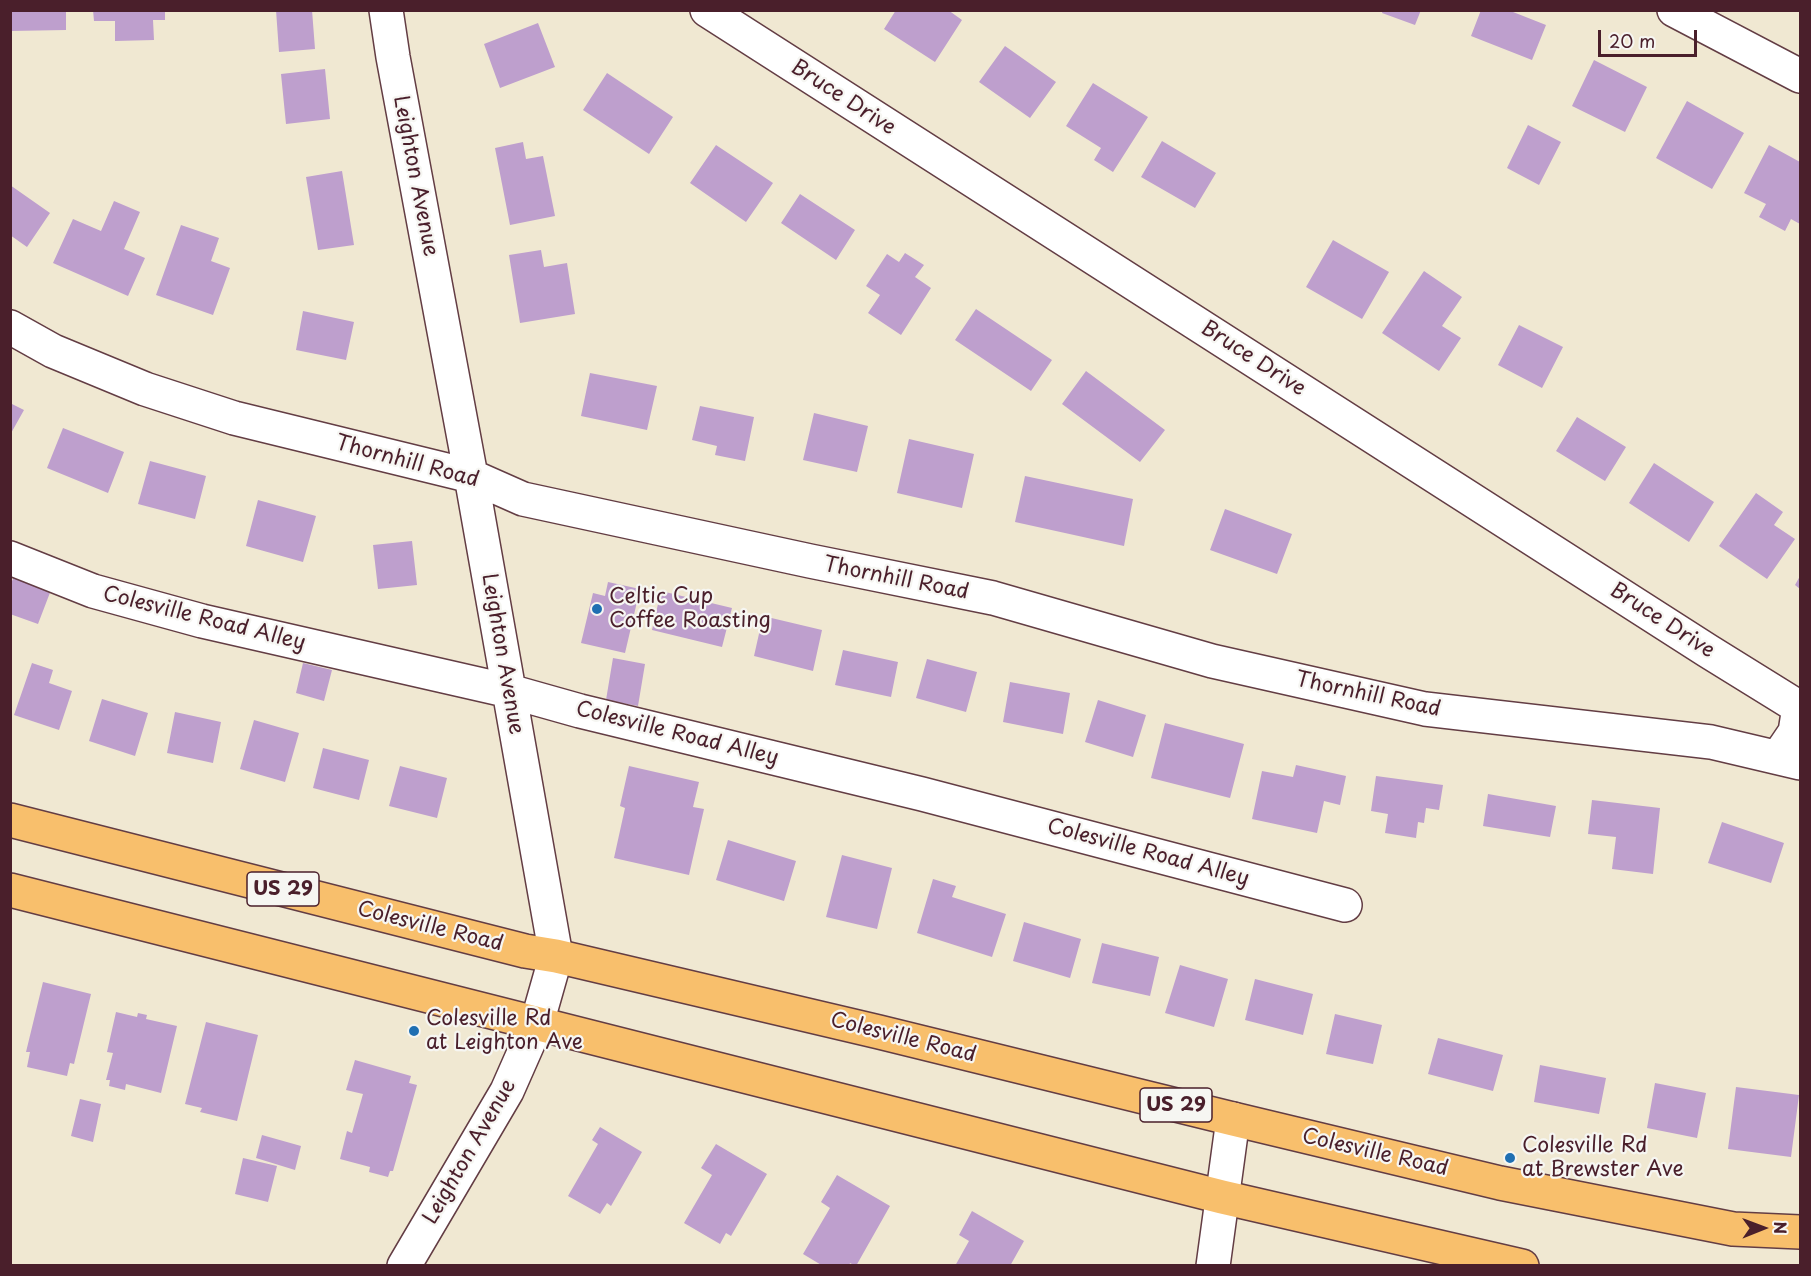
<!DOCTYPE html>
<style>
body{margin:0}
#map{position:relative;width:1811px;height:1276px;overflow:hidden;background:#f0e8d2;font-family:"Playpen Sans",sans-serif}
canvas{display:block}
.frame{position:absolute;inset:0;border:12px solid #4a1f2b;pointer-events:none}
.north{position:absolute;left:1733px;top:1198px;width:60px;height:60px;-webkit-text-stroke:4px #f6f6f2;paint-order:stroke;rotate:89deg;font-size:16px;font-weight:700;line-height:24px;text-align:center;color:#4a1f2b}
.north::after{content:'';display:block;margin:auto;width:21px;height:27px;background:#4a1f2b;clip-path:polygon(50% 0,100% 100%,50% 72%,0 100%)}
.scale{position:absolute;left:1598px;top:30px;width:99px;height:27px;box-sizing:border-box;border:3px solid #4a1f2b;border-top:0;padding-left:8px;font-size:18px;line-height:21px;white-space:nowrap;color:#4a1f2b;-webkit-text-stroke:4px #f6f6f2;paint-order:stroke}
</style>
<div id="map">
<canvas width="1811" height="1276"></canvas>
<div class="frame"></div>
<div class="north">N</div>
<div class="scale">20 m</div>
</div>
<script>
const c = document.querySelector('canvas').getContext('2d');
c.lineJoin = 'round';
function paint(path, color) { c.fillStyle = color; c.fill(path, 'evenodd'); }
const poly = rows => new Path2D(rows.map(r => 'M' + r).join(''));
function strokePath(path, color, width, dash) { c.strokeStyle = color; c.lineWidth = width; c.lineCap = dash ? 'butt' : 'round'; c.setLineDash(dash || []); c.stroke(path); }
function drawText(font, color, halo, rows, align = 'center') {
  c.font = font + ' "Playpen Sans",sans-serif'; c.lineWidth = 4.5; c.setLineDash([]); c.textBaseline = 'middle'; c.strokeStyle = halo; c.fillStyle = color; for (const [text, x, y, turn = 0] of rows) {
    c.save(); c.translate(x, y); c.rotate((+turn || 0) * Math.PI / 180); c.textAlign = isNaN(turn) ? turn : align; if (halo) c.strokeText(text, 0, 0); c.fillText(text, 0, 0); c.restore();
  }
}
paint(poly([
 [10,10,66,10,66,30,10,31],
 [93,10,165,10,165,20,153,20,154,40,115,41,115,21,94,21],
 [276,10,312,10,315,49,279,52],
 [896,10,948,10,962,20,935,62,884,29],
 [1383,10,1421,10,1415,25,1382,13],
 [1481,10,1508,10,1546,25,1532,60,1471,36],
 [538,23,555,67,500,88,484,44],
 [1005,46,1056,82,1030,118,979,82],
 [1594,60,1647,87,1625,132,1572,106],
 [325,69,330,119,286,124,281,74],
 [607,73,673,117,649,154,583,110],
 [1093,83,1148,117,1113,172,1094,160,1101,148,1066,126],
 [1687,101,1744,133,1712,189,1656,158],
 [1528,125,1561,142,1539,185,1507,168],
 [1162,141,1216,173,1195,208,1141,177],
 [523,142,526,159,543,156,555,216,510,225,495,148],
 [716,145,773,183,746,222,690,183],
 [1769,145,1800,162,1800,224,1791,219,1785,231,1759,217,1766,204,1744,193],
 [342,171,354,245,318,250,306,177],
 [10,185,50,213,27,247,10,235],
 [800,194,855,230,836,260,781,223],
 [114,201,140,212,124,249,145,258,128,296,53,263,73,219,101,231],
 [181,225,219,238,211,261,230,268,213,315,156,295],
 [1333,240,1389,272,1362,319,1306,287],
 [541,250,544,267,567,263,575,314,520,323,509,255],
 [905,253,924,265,915,277,931,288,901,335,868,313,880,295,866,286,887,254,899,262],
 [1424,271,1462,297,1442,326,1461,338,1439,371,1382,333],
 [976,309,1052,360,1031,391,955,340],
 [303,311,354,322,346,360,296,350],
 [1519,325,1563,347,1542,388,1498,365],
 [1086,371,1165,430,1140,462,1062,404],
 [590,373,657,386,647,430,581,416],
 [10,403,24,410,10,435],
 [700,406,754,417,745,461,715,455,717,446,692,440],
 [814,413,868,426,857,472,803,460],
 [1577,417,1626,447,1605,481,1556,451],
 [63,428,124,452,108,493,47,468],
 [909,439,974,454,962,508,897,493],
 [150,461,206,476,195,519,138,504],
 [1654,463,1714,502,1689,542,1629,503],
 [1025,476,1133,499,1124,546,1015,522],
 [1756,493,1783,512,1774,525,1795,539,1767,579,1719,546],
 [258,500,316,516,303,562,246,546],
 [1225,509,1292,534,1277,574,1210,550],
 [412,541,417,585,378,589,373,545],
 [1800,576,1800,589,1795,585],
 [14,577,51,590,38,624,10,614,10,585],
 [608,582,640,589,625,653,581,643,593,593,605,596],
 [661,591,732,608,722,647,652,630],
 [763,616,822,630,813,671,754,656],
 [843,650,898,662,891,697,835,685],
 [613,658,645,664,638,706,606,700],
 [927,659,977,672,966,712,916,698],
 [32,663,53,670,49,683,72,691,59,730,14,715],
 [303,663,332,670,324,701,296,693],
 [1010,682,1070,693,1063,734,1003,722],
 [102,699,148,713,135,756,89,741],
 [1098,700,1146,715,1133,757,1085,742],
 [175,712,221,722,213,763,167,753],
 [254,720,299,733,285,782,240,769],
 [1165,723,1244,744,1230,798,1151,778],
 [323,748,369,760,359,800,313,788],
 [1296,765,1346,776,1340,805,1324,801,1317,833,1252,819,1262,771,1293,777],
 [400,766,447,778,437,818,389,806],
 [629,766,699,782,693,807,704,809,689,875,614,858,625,808,620,806],
 [1376,776,1443,785,1439,810,1426,808,1424,823,1418,822,1416,838,1385,833,1388,814,1371,811],
 [1488,794,1556,806,1550,837,1483,826],
 [1592,800,1660,808,1653,874,1612,869,1616,837,1588,834],
 [1722,822,1784,843,1771,883,1708,863],
 [728,840,796,861,784,901,716,880],
 [842,855,892,868,877,929,826,917],
 [933,879,956,886,952,897,1006,914,992,957,917,933],
 [1024,922,1081,939,1070,978,1013,961],
 [1102,943,1159,957,1150,996,1092,983],
 [1180,965,1228,979,1214,1027,1165,1013],
 [1255,979,1313,994,1303,1035,1245,1020],
 [43,982,91,994,74,1064,70,1063,67,1076,27,1067,30,1052,26,1052],
 [116,1012,137,1017,138,1013,147,1015,146,1019,177,1026,161,1093,126,1084,125,1090,109,1086,110,1080,106,1080,113,1053,107,1052],
 [1335,1014,1382,1025,1373,1064,1326,1054],
 [206,1022,258,1035,237,1121,200,1112,202,1108,185,1104],
 [1438,1038,1503,1055,1493,1091,1428,1074],
 [355,1060,411,1076,409,1083,417,1085,393,1171,390,1171,388,1177,369,1172,370,1167,340,1159,347,1131,352,1133,363,1094,346,1090],
 [1540,1065,1606,1078,1599,1114,1534,1102],
 [1655,1083,1706,1093,1697,1138,1647,1128],
 [1736,1087,1799,1095,1791,1157,1728,1149],
 [80,1099,101,1104,93,1142,71,1136],
 [600,1127,642,1152,611,1206,607,1203,600,1214,568,1196,598,1144,592,1140],
 [262,1135,301,1146,295,1170,256,1158],
 [716,1144,767,1174,731,1236,726,1233,720,1244,684,1223,712,1175,701,1168],
 [243,1158,277,1166,268,1202,235,1194],
 [837,1175,890,1206,856,1266,850,1263,849,1266,823,1266,803,1254,830,1208,821,1202],
 [972,1211,1024,1241,1010,1266,955,1266,969,1241,959,1235]
]), '#be9fcd');
const minor = poly([
 [386,10,393,57,471,476,556,956,537,1023,507,1091,404,1266],
 [707,10,1708,651,1800,708],
 [1674,10,1800,76],
 [10,327,53,351,145,389,234,418,471,476,523,499,810,561,993,598,1212,661,1425,709,1711,742,1800,763],
 [10,558,93,591,202,621,509,691,580,711,922,794,1345,905],
 [1778,757,1795,732,1799,707],
 [1213,1266,1233,1119]
]);
const highway = poly([
 [10,820,525,951,556,956,879,1032,1233,1119,1500,1183,1733,1229,1800,1232],
 [10,890,1222,1197,1522,1266]
]);
strokePath(minor, '#633d44', 36);
strokePath(highway, '#633d44', 36);
strokePath(minor, '#fff', 33);
strokePath(highway, '#f8bf6c', 33);
for (const [x, y, r, color] of [
 [597,609,6,"#1f6fb2"],
 [414,1031,6,"#1f6fb2"],
 [1510,1158,6,"#1f6fb2"]
]) { const dot = new Path2D(); dot.arc(x, y, r, 0, 2 * Math.PI); c.fillStyle = color; c.fill(dot); strokePath(dot, '#f6f6f2', 2); }
for (const [x, y, w] of [
 [283,889,72],
 [1176,1105,72]
]) { const box = new Path2D(); box.roundRect(x - w / 2, y - 17, w, 34, 4.5); c.fillStyle = '#f6f6f2'; c.fill(box); strokePath(box, '#4a1f2b', 1.5); }
drawText('bold 20px', '#4a1f2b', null, [
 ["US 29",283,889],
 ["US 29",1176,1105]
]);
drawText('21px', '#4a1f2b', '#f6f6f2', [
 ["Bruce Drive",843,98,33],
 ["Leighton Avenue",415,176,79],
 ["Bruce Drive",1253,359,33],
 ["Thornhill Road",407,462,15],
 ["Thornhill Road",896,579,11],
 ["Colesville Road Alley",204,619,14],
 ["Bruce Drive",1662,621,33],
 ["Leighton Avenue",502,654,80],
 ["Thornhill Road",1368,695,12],
 ["Colesville Road Alley",677,734,14],
 ["Colesville Road Alley",1148,853,15],
 ["Colesville Road",430,927,14],
 ["Colesville Road",903,1038,14],
 ["Leighton Avenue",470,1152,-60],
 ["Colesville Road",1375,1153,13]
]);
drawText('21px', '#4a1f2b', '#f6f6f2', [
 ["Celtic Cup",609,597],
 ["Coffee Roasting",609,621],
 ["Colesville Rd",426,1019],
 ["at Leighton Ave",426,1043],
 ["Colesville Rd",1522,1146],
 ["at Brewster Ave",1522,1170]
], 'left');
</script>
